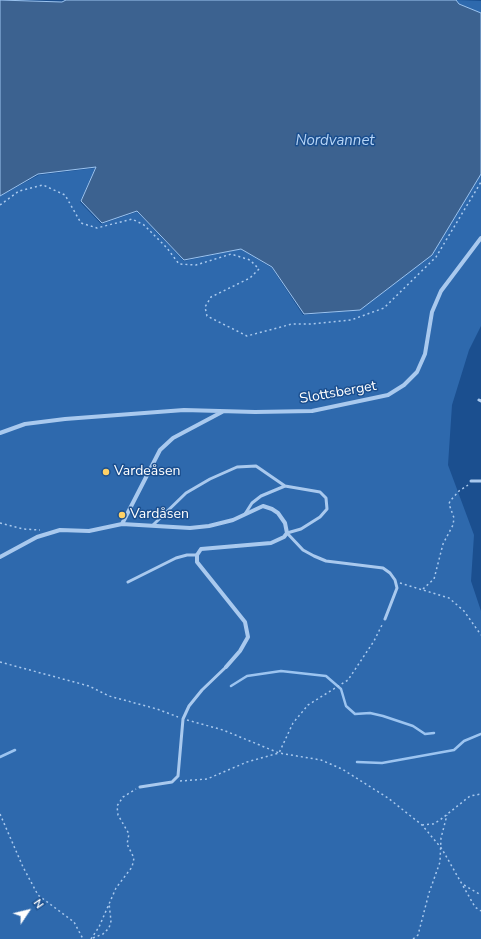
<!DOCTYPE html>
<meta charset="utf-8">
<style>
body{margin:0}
#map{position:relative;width:481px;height:939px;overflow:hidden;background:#1b4f8f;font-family:"Nunito Sans",sans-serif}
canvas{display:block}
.north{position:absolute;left:8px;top:891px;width:40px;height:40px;-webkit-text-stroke:3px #1b4f8f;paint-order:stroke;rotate:55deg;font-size:11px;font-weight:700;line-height:16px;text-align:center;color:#fff}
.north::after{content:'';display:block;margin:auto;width:14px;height:18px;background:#fff;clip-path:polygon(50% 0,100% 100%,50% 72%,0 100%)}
</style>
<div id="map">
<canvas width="481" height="939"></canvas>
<div class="north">N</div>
</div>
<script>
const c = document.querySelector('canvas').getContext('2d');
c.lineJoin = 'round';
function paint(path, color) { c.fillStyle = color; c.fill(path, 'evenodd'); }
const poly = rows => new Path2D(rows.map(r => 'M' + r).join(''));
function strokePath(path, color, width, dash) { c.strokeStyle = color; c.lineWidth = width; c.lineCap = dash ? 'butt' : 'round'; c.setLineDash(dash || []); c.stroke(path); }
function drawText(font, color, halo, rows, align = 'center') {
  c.font = font + ' "Nunito Sans",sans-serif'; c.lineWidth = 3; c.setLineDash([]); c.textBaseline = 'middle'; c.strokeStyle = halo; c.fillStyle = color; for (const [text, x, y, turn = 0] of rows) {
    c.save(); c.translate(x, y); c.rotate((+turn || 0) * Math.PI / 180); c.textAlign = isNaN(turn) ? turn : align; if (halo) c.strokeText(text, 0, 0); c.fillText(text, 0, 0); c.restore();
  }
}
paint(poly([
 [456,0,481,1,481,13,459,4],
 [95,168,80,202,101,224,137,212,184,261,241,249,272,268,303,315,360,310,432,255,481,174,481,326,469,350,452,405,448,465,474,535,471,581,481,611,481,939,0,939,0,196,39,175]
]), '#2e69ad');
const water = poly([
 [0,0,62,2,66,0,456,0,459,4,481,13,481,174,432,255,360,310,304,314,272,267,241,249,184,260,137,211,102,223,81,201,96,167,38,174,0,196,0,0]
]);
paint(water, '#3c6290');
strokePath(water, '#9cc4f0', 1);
strokePath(poly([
 [231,686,247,676,281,671,326,676,341,689,346,706,355,714,370,713,383,716,413,726,425,734,434,733],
 [0,757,15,750],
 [357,762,382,763,454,750,464,741,481,734]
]), '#9cc4f0', 2.5);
strokePath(poly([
 [0,205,19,191,43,185,65,195,81,223,97,228,132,219,144,225,167,248,179,264,196,265,231,254,250,260,259,269,250,278,211,297,205,307,207,316,247,336,292,324,310,324,351,320,384,308,436,257,481,182],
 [0,523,23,529,40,530],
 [400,583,449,598,464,611,481,635],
 [423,589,434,579,443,544,453,525,454,518,449,504,450,501,459,491,468,485],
 [0,662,89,686,109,696,157,709,178,717],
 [187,720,223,730,279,753,321,760,342,769,388,798,422,825,442,849,475,907,481,911],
 [180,781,207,779,247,762,279,753,293,723,308,705,348,680,374,641,383,623],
 [0,814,23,867,38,895,74,922,83,939],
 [422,825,433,824,440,820,470,796,481,794],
 [464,885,481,895],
 [93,938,103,934,109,928,111,921,109,903],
 [91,939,99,927,116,888,132,867,134,858,127,844,129,834,118,815,117,806,123,797,136,789],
 [413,939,418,935,429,893,440,862,441,838,447,815]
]), '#a9c9ee', 1.5, [2, 3]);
strokePath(poly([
 [479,400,481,401],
 [471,481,481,481],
 [245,514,252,503,261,496,285,486],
 [153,525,186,493,210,479,237,467,256,466,285,486,320,492,326,498,327,509,320,517,301,529,287,533,303,550,314,556,326,561,383,568,390,573,395,580,397,588,385,619],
 [128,582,176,558,187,555,197,555],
 [140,787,172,782,178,776,183,719,189,706,202,690,226,667]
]), '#a9c9ee', 3);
strokePath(poly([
 [0,433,25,424,65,419,184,410,255,412,312,411,388,395,404,385,417,372,425,354,432,312,441,291,481,238],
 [122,524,160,450,173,438,222,412],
 [0,557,37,537,60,530,89,531,122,524,190,528,209,526,233,520,263,506,272,509,278,513,285,523,287,533,284,537,271,543,201,549,197,555,197,562,245,622,248,637,240,651,226,667]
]), '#a9c9ee', 4);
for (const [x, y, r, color] of [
 [106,472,4,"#ffd166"],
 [122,515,4,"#ffd166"]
]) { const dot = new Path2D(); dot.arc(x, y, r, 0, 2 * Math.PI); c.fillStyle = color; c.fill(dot); strokePath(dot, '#1b4f8f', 1.5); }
drawText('14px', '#fff', '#1b4f8f', [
 ["Slottsberget",338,393,-10]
]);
drawText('14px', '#fff', '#1b4f8f', [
 ["Vardeåsen",114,472],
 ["Vardåsen",130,515]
], 'left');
drawText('italic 15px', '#b5d3f5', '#1b4f8f', [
 ["Nordvannet",335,141]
]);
</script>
